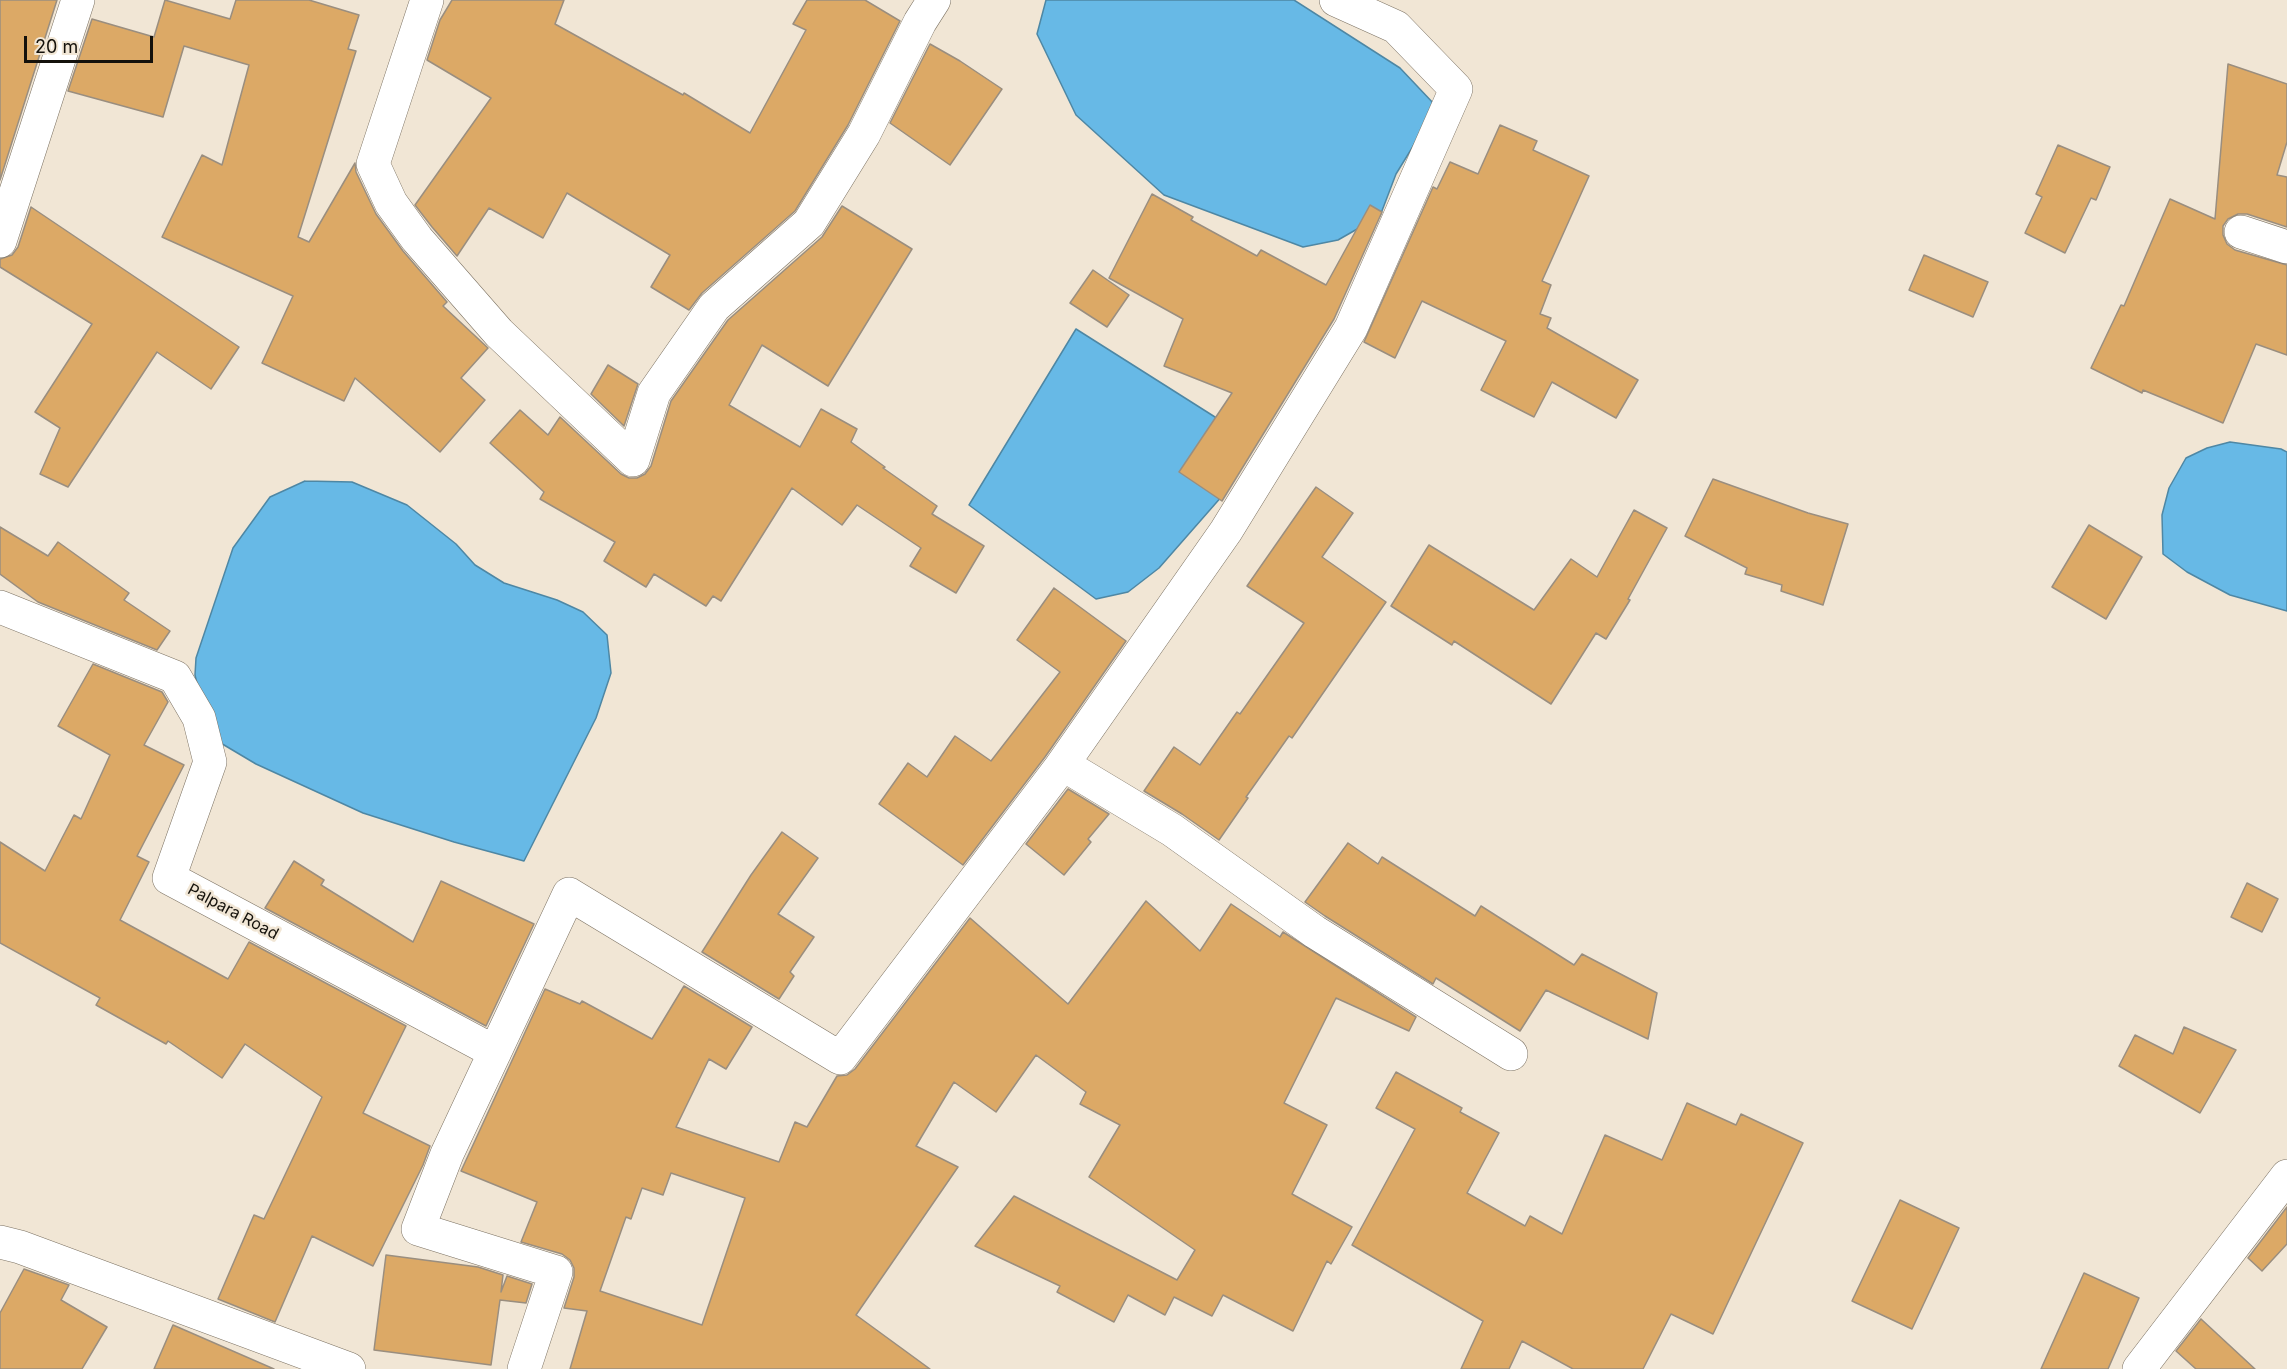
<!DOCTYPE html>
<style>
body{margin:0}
#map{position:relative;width:2287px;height:1369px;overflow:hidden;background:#f1e6d5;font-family:Inter,sans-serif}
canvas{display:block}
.scale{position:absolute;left:24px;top:36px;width:129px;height:27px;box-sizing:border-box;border:3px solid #14110b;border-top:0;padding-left:8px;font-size:18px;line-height:21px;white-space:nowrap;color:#14110b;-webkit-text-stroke:4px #f1e6d5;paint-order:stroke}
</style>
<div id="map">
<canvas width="2287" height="1369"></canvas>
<div class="scale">20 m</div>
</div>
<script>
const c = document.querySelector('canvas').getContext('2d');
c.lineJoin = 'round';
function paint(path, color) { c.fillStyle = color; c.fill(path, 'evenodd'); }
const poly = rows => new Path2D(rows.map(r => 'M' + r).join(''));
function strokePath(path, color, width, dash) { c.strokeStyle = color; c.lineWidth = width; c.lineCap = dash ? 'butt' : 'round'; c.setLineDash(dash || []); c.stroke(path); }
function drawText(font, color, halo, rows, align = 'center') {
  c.font = font + ' Inter,sans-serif'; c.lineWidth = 5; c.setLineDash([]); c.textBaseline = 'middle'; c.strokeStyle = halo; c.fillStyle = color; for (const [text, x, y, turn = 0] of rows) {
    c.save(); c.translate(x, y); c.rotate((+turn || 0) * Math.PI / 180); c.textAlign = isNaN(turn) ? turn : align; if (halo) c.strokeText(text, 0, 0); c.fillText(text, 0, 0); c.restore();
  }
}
const water = poly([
 [1046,0,1294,0,1400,68,1435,105,1420,135,1396,174,1380,216,1338,240,1303,247,1164,195,1076,115,1037,34,1046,0],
 [1076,329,1245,436,1230,487,1159,568,1128,592,1096,599,969,505,1076,329],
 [2230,442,2281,449,2287,452,2287,611,2230,595,2187,572,2163,554,2162,515,2169,488,2186,458,2207,448,2230,442],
 [305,481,352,482,407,505,456,544,475,565,504,583,557,600,583,612,607,635,611,673,596,718,524,861,454,842,363,813,256,764,219,742,207,725,195,675,196,658,233,548,270,497,305,481]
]);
paint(water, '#67b9e6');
strokePath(water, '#4e87a4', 1.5);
const building = poly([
 [0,0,57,0,0,180,0,0],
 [165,0,230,19,236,0,309,0,359,15,348,49,356,51,298,237,309,242,355,163,356,172,376,214,403,251,447,302,443,306,488,348,461,378,485,400,440,452,355,378,344,401,262,363,293,296,162,237,202,155,222,165,249,65,184,46,163,117,68,91,92,19,154,37,165,0],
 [452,0,564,0,555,24,683,95,684,93,750,133,806,30,793,24,807,0,865,0,900,21,848,125,795,211,702,293,689,310,651,287,670,255,567,193,543,238,489,208,457,256,432,227,415,205,491,98,427,60,440,20,452,0],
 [930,44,960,61,1002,89,950,165,890,123,930,44],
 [2228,64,2287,84,2287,142,2277,175,2287,177,2287,227,2247,214,2238,214,2228,219,2223,226,2223,235,2227,244,2235,250,2287,265,2287,355,2256,344,2223,423,2143,390,2142,393,2091,368,2121,305,2124,306,2170,199,2215,219,2228,64],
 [1500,125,1537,141,1533,150,1589,176,1542,281,1551,285,1540,314,1551,318,1547,328,1638,380,1616,418,1552,382,1534,417,1481,390,1506,341,1422,301,1395,358,1364,342,1433,187,1437,189,1450,162,1478,174,1500,125],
 [2058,145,2110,167,2096,200,2091,198,2065,253,2025,233,2042,197,2036,194,2058,145],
 [1152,194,1193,217,1191,220,1257,256,1261,250,1326,285,1370,205,1382,212,1334,319,1222,501,1179,472,1232,393,1164,366,1183,319,1109,278,1152,194],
 [842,206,912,249,828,386,762,345,729,405,800,447,821,409,857,429,851,442,885,467,883,468,937,506,932,514,984,546,956,593,910,566,921,548,857,505,842,525,792,488,721,601,713,596,706,606,654,574,646,587,604,561,615,542,540,499,544,492,490,443,520,410,548,435,560,417,621,474,629,478,637,478,645,474,651,466,671,401,728,320,822,237,842,206],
 [31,207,239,347,211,389,157,352,68,487,40,474,60,428,35,412,92,324,0,267,0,259,12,255,18,247,31,207],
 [1924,255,1988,282,1973,317,1909,290,1924,255],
 [1093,270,1129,295,1107,327,1070,303,1093,270],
 [608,365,638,384,624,426,591,394,608,365],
 [1713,479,1808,513,1848,524,1823,605,1781,591,1782,585,1745,574,1747,568,1685,536,1713,479],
 [1316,487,1353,513,1322,557,1386,602,1292,738,1289,736,1246,797,1248,798,1219,840,1182,814,1144,791,1174,747,1200,765,1237,712,1240,714,1304,623,1247,586,1316,487],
 [1634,510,1667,528,1628,599,1630,600,1606,639,1596,633,1551,704,1454,641,1452,645,1391,606,1429,545,1534,610,1571,559,1597,577,1634,510],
 [2089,525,2142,557,2106,619,2052,587,2089,525],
 [0,527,48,556,58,542,129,593,124,600,170,631,157,650,38,602,0,574,0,527],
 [1054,588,1126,641,1045,757,963,865,879,804,908,763,927,777,955,736,991,761,1060,672,1017,640,1054,588],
 [93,664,162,692,168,702,144,745,184,765,137,856,149,862,120,920,228,979,249,942,406,1026,363,1113,430,1146,423,1165,373,1266,312,1236,275,1322,218,1299,254,1215,264,1219,322,1097,245,1044,222,1078,168,1041,166,1044,96,1005,100,998,0,943,0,842,45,871,74,815,81,819,110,755,58,726,93,664],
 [1068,789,1109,814,1088,839,1091,842,1064,875,1026,844,1068,789],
 [782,832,818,858,778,914,814,937,790,972,794,976,779,999,702,952,751,875,782,832],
 [1348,843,1378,864,1382,857,1475,916,1481,906,1574,965,1582,954,1657,993,1648,1039,1546,990,1520,1031,1436,978,1433,984,1325,916,1305,902,1348,843],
 [294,861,324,880,321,885,413,942,441,881,534,924,486,1026,265,908,294,861],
 [2247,883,2278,899,2262,932,2231,917,2247,883],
 [1146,901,1200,951,1231,904,1280,937,1283,932,1416,1017,1409,1031,1336,998,1284,1103,1327,1125,1292,1194,1352,1227,1331,1264,1327,1261,1293,1331,1223,1295,1212,1316,1174,1297,1165,1315,1128,1295,1114,1322,1057,1292,1060,1286,975,1246,1014,1196,1177,1280,1195,1250,1089,1177,1120,1125,1080,1104,1086,1092,1036,1055,996,1112,954,1082,916,1146,958,1167,856,1315,930,1369,570,1369,587,1311,564,1308,574,1277,574,1268,570,1260,562,1254,521,1242,537,1202,461,1171,545,989,580,1004,582,1001,652,1039,684,986,752,1027,726,1069,709,1059,676,1127,779,1162,795,1122,807,1127,837,1076,847,1075,855,1069,970,918,1068,1004,1146,901],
 [671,1173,745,1198,702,1325,600,1291,626,1217,631,1219,642,1188,663,1195,671,1173],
 [2184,1027,2236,1050,2200,1113,2119,1066,2135,1035,2173,1054,2184,1027],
 [1396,1072,1462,1108,1460,1112,1499,1133,1467,1193,1525,1226,1530,1216,1562,1234,1605,1135,1662,1160,1687,1103,1736,1125,1741,1114,1803,1143,1713,1334,1671,1314,1643,1369,1573,1369,1522,1341,1509,1369,1461,1369,1483,1321,1352,1245,1415,1129,1376,1108,1396,1072],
 [1900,1200,1959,1228,1912,1329,1852,1301,1900,1200],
 [2287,1207,2287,1244,2262,1271,2248,1258,2287,1207],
 [386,1255,478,1267,503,1275,501,1292,507,1276,532,1284,526,1303,500,1300,491,1365,374,1350,386,1255],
 [24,1269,69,1285,61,1300,107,1327,82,1369,0,1369,0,1313,24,1269],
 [2084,1273,2139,1298,2108,1369,2041,1369,2084,1273],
 [2201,1319,2255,1369,2196,1369,2176,1351,2201,1319],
 [173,1325,274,1369,154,1369,173,1325]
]);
paint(building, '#dca966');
strokePath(building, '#9a8e7f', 1.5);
const street = poly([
 [427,0,373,164,391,203,417,239,499,333,633,460,654,393,714,307,809,223,864,134,920,22,934,0],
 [2241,232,2287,247],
 [0,241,78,0],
 [0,607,175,677,199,718,210,762,169,878,495,1052],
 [1060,768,1074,771,1172,830,1315,932,1511,1054],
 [0,1242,20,1247,349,1369],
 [524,1369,556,1272,418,1229,447,1154,569,894,840,1058,1060,768,1226,531,1351,328,1456,89,1396,27,1336,0],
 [2139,1369,2287,1176]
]);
strokePath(street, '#7c7263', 34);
strokePath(street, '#fff', 33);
drawText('16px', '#14110b', '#f1e6d5', [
 ["Palpara Road",233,912,28]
]);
</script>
